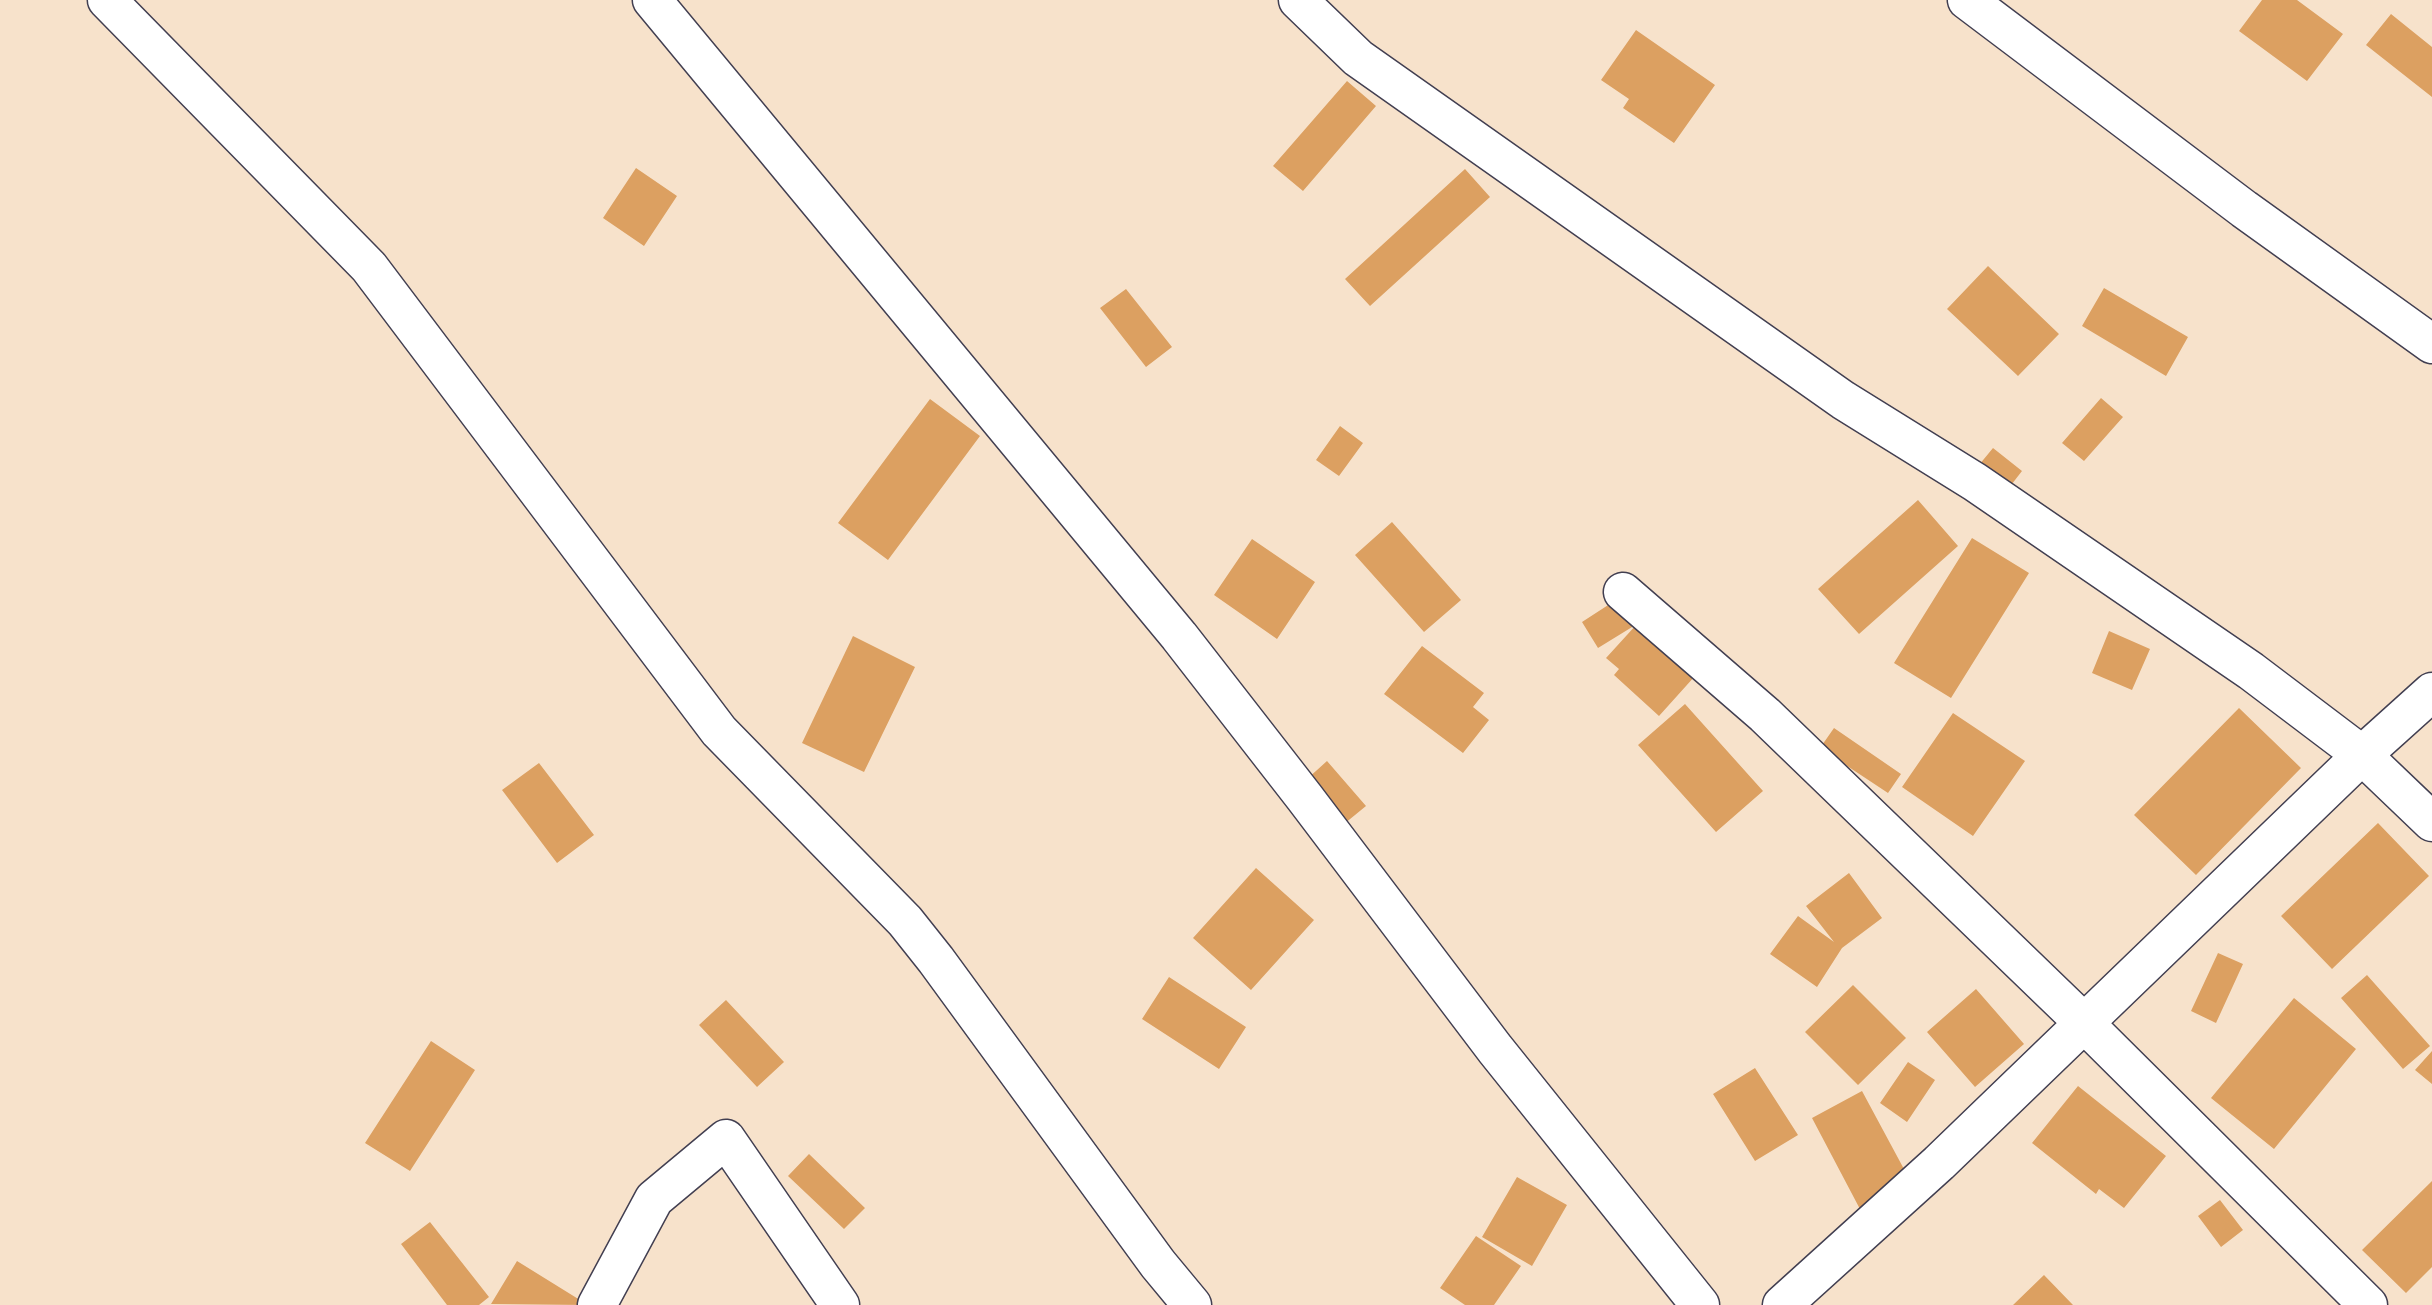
<!DOCTYPE html>
<style>
body{margin:0}
canvas{display:block;background:#f7e2cb}
</style>
<canvas width="2432" height="1305"></canvas>
<script>
const c = document.querySelector('canvas').getContext('2d');
c.lineJoin = 'round';
function paint(path, color) { c.fillStyle = color; c.fill(path, 'evenodd'); }
const poly = rows => new Path2D(rows.map(r => 'M' + r).join(''));
function strokePath(path, color, width, dash) { c.strokeStyle = color; c.lineWidth = width; c.lineCap = dash ? 'butt' : 'round'; c.setLineDash(dash || []); c.stroke(path); }
paint(poly([
 [2262,0,2297,0,2343,34,2307,81,2239,31],
 [2391,14,2432,47,2432,97,2366,45],
 [1636,30,1715,85,1674,143,1623,108,1629,99,1601,80],
 [1347,81,1376,106,1303,191,1273,166],
 [636,168,677,196,644,246,603,218],
 [1465,169,1490,197,1370,306,1345,279],
 [1988,266,2059,334,2018,376,1947,309],
 [2104,288,2188,337,2166,376,2082,326],
 [1126,289,1172,347,1146,367,1100,308],
 [2101,398,2123,417,2084,461,2062,443],
 [930,399,980,436,888,560,838,523],
 [1340,426,1363,443,1339,476,1316,460],
 [1993,448,2022,471,2008,489,1979,465],
 [1918,500,1958,546,1859,634,1818,589],
 [1392,522,1461,600,1424,632,1355,555],
 [1972,538,2029,573,1951,698,1894,663],
 [1252,539,1315,582,1277,639,1214,595],
 [1619,598,1637,624,1598,648,1582,622],
 [1637,624,1695,676,1659,716,1614,675,1619,669,1606,658],
 [2109,631,2150,649,2132,690,2092,673],
 [853,636,915,667,864,772,802,743],
 [1422,646,1484,693,1473,707,1489,720,1463,753,1384,694],
 [1685,704,1763,791,1716,832,1638,745],
 [2239,708,2301,768,2196,875,2134,815],
 [1953,713,2025,761,1973,836,1902,787],
 [1834,728,1901,774,1888,793,1820,748],
 [1327,761,1366,806,1344,824,1306,780],
 [539,763,594,835,557,863,502,790],
 [2378,823,2429,876,2332,969,2281,916],
 [1256,868,1314,920,1251,990,1193,938],
 [1849,873,1882,918,1842,948,1817,987,1770,954,1798,916,1834,942,1806,906],
 [2218,953,2243,964,2216,1023,2191,1011],
 [2367,975,2430,1046,2403,1069,2341,998],
 [1169,977,1246,1027,1219,1069,1142,1019],
 [1853,985,1906,1038,1858,1085,1805,1032],
 [1976,989,2024,1044,1975,1087,1927,1032],
 [2294,998,2356,1049,2274,1149,2211,1098],
 [726,1000,784,1062,757,1087,699,1025],
 [431,1041,475,1070,410,1171,365,1143],
 [2432,1051,2432,1084,2415,1070],
 [1908,1062,1935,1080,1907,1122,1880,1103],
 [1755,1068,1798,1135,1755,1161,1713,1094],
 [2078,1086,2166,1156,2124,1208,2099,1189,2096,1194,2032,1143],
 [1862,1091,1912,1184,1861,1211,1812,1118],
 [809,1154,865,1208,844,1229,788,1176],
 [1517,1177,1567,1205,1532,1266,1482,1237],
 [2432,1181,2432,1267,2406,1293,2362,1250],
 [2220,1200,2243,1230,2221,1247,2198,1216],
 [430,1222,489,1297,479,1305,447,1305,401,1244],
 [1476,1236,1521,1266,1494,1305,1465,1305,1440,1288],
 [517,1261,588,1305,491,1304],
 [2044,1275,2073,1305,2013,1305]
]), '#dca061');
const minor = poly([
 [107,0,369,267,719,731,905,921,936,960,1158,1264,1192,1305],
 [652,0,1179,636,1305,798,1495,1049,1700,1305],
 [1298,0,1358,58,1843,400,1975,482,2251,671,2362,755,2432,822],
 [1967,0,2244,209,2432,344],
 [1623,592,1765,715,2084,1023,2368,1305],
 [597,1305,654,1199,726,1139,840,1305],
 [1782,1305,1939,1163,2362,755,2432,692]
]);
strokePath(minor, '#423f51', 41);
strokePath(minor, '#fff', 38);
</script>
